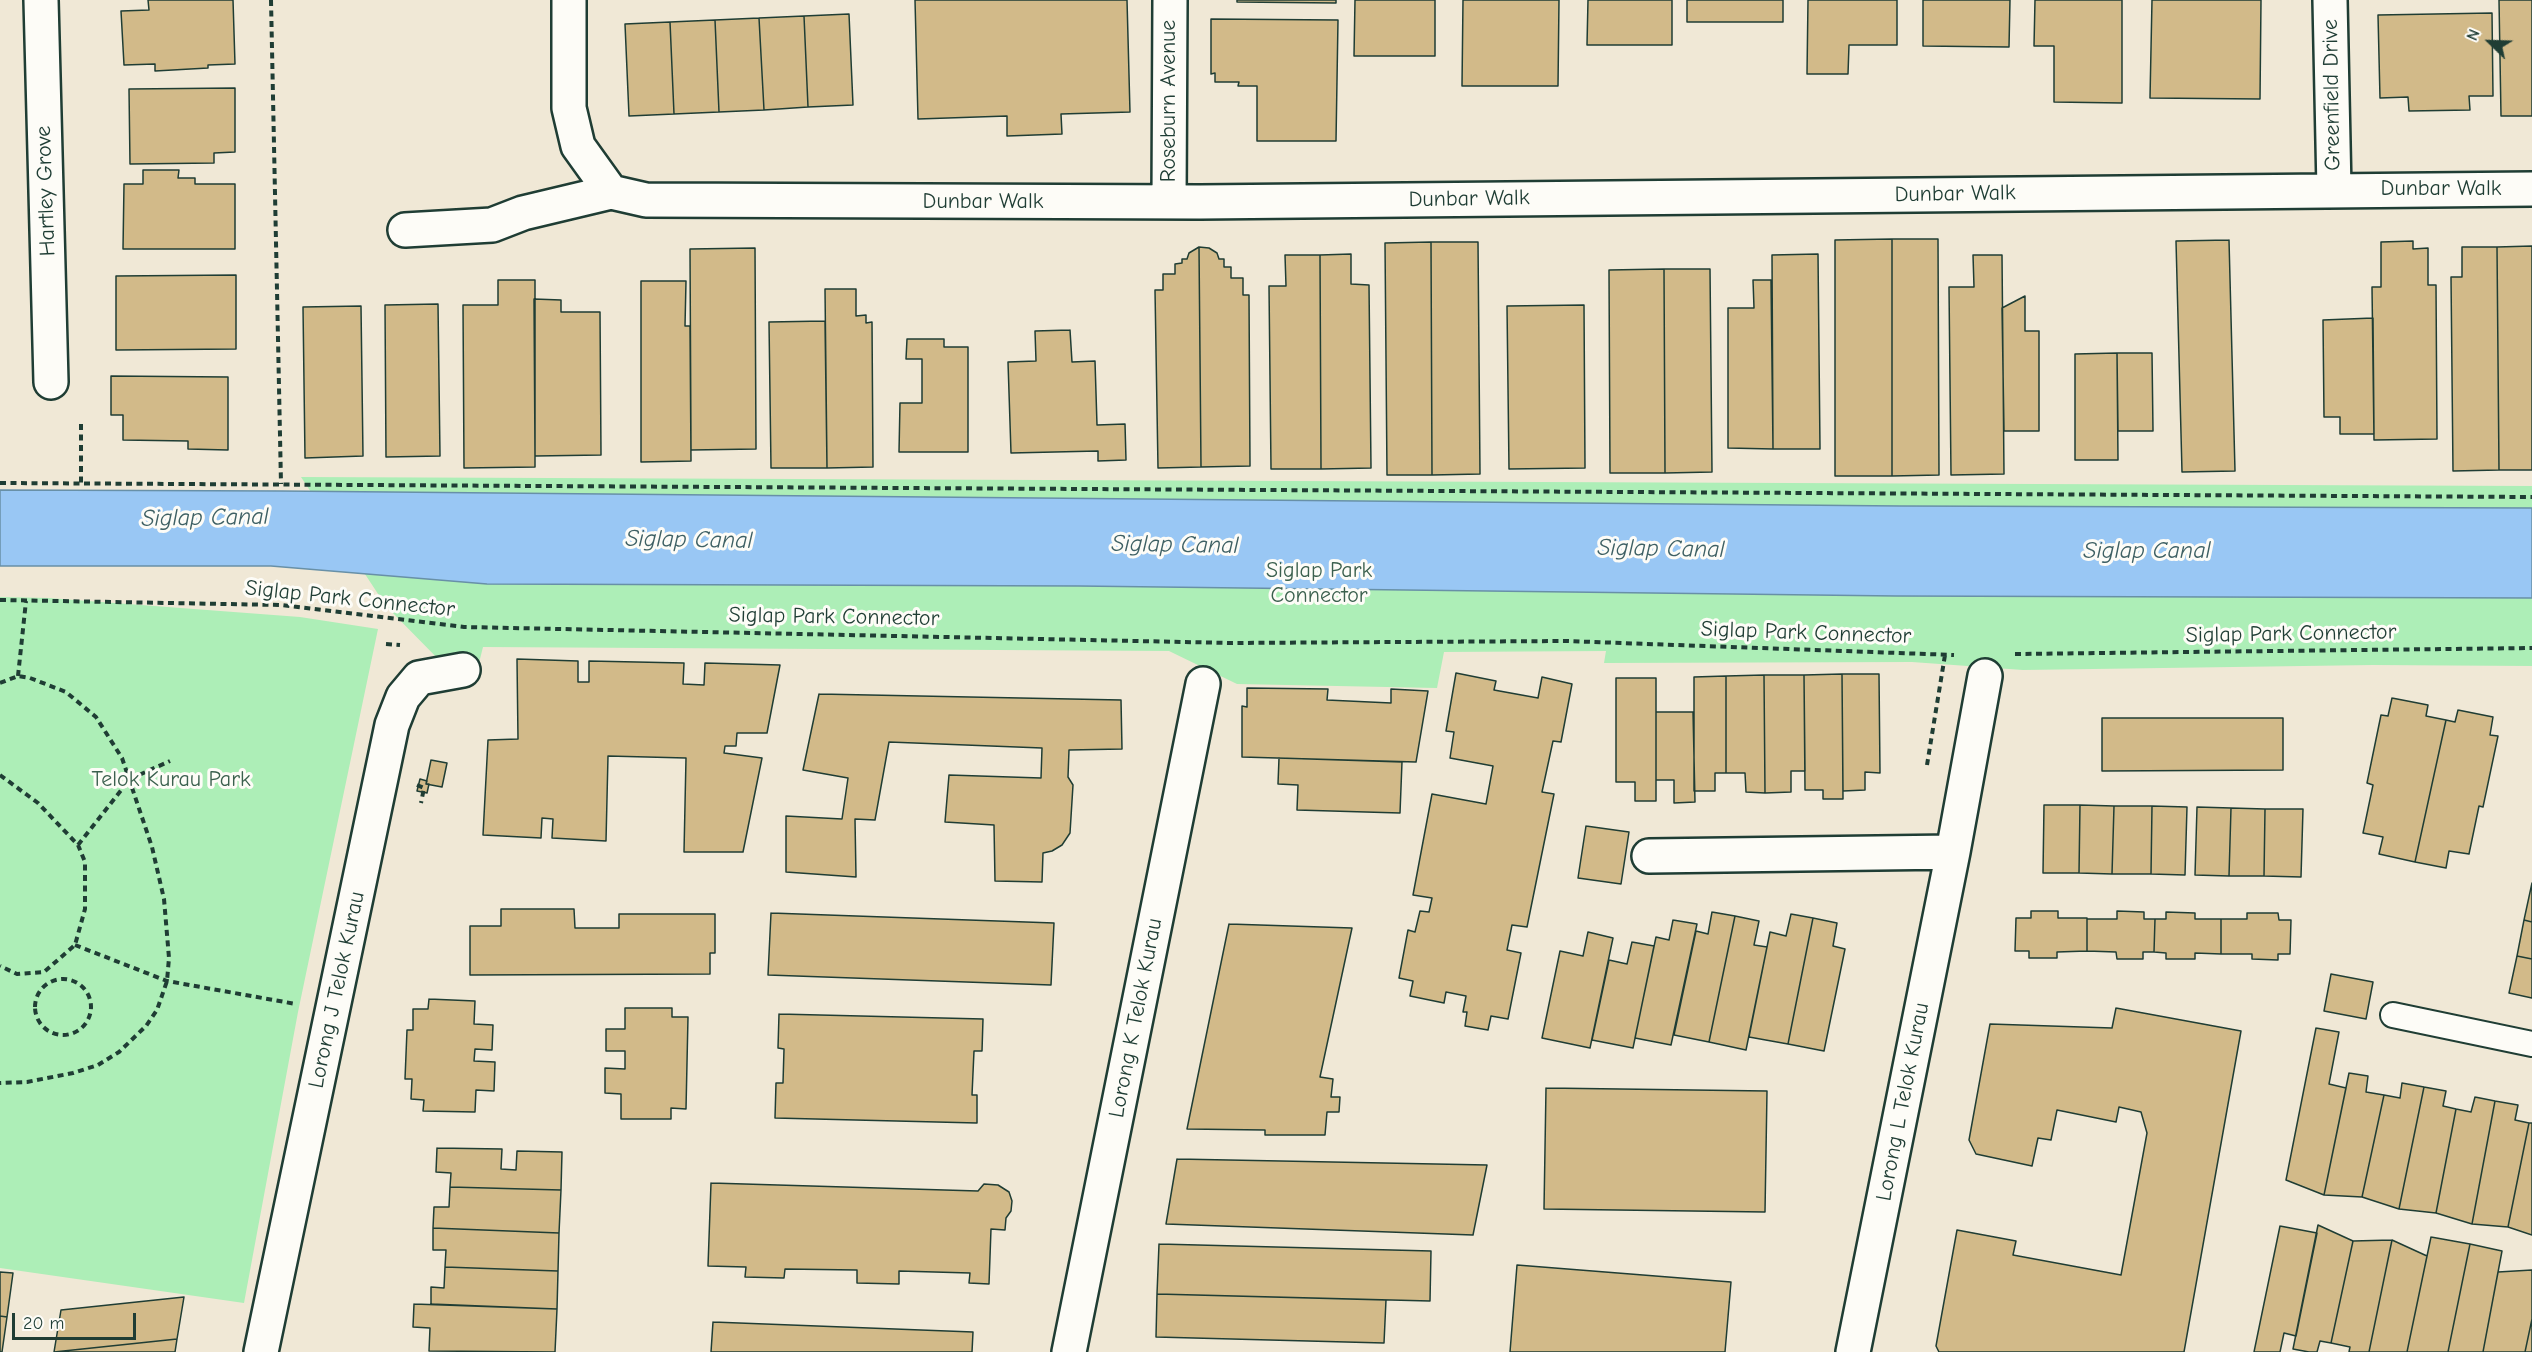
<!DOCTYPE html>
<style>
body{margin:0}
#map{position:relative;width:2532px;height:1352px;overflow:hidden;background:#f0e8d6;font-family:"Comic Neue",sans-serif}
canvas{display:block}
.north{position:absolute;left:2460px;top:12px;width:60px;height:60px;-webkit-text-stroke:4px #fdfcf7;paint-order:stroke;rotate:293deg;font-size:16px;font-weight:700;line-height:24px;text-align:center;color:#1f3d34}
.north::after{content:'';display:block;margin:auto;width:21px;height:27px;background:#1f3d34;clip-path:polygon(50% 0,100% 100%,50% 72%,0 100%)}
.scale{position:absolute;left:12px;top:1313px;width:124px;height:27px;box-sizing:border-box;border:3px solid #1f3d34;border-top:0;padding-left:8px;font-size:18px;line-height:21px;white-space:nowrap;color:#1f3d34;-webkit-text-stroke:4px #fdfcf7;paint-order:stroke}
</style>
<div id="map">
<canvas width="2532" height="1352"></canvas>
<div class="north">N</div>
<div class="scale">20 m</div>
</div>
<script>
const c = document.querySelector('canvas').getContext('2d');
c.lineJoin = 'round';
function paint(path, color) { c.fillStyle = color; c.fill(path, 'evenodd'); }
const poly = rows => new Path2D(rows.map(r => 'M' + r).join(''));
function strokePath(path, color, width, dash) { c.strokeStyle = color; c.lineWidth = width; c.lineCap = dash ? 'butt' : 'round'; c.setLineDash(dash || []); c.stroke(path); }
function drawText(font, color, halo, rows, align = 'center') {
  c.font = font + ' "Comic Neue",sans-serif'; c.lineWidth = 6; c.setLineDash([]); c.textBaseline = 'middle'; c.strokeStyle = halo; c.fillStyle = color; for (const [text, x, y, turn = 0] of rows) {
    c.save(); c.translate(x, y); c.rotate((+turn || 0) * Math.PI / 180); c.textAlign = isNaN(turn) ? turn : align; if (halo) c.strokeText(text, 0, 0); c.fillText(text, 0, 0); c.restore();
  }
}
paint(poly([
 [301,477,2532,486,2532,666,2373,665,2023,670,1912,662,1604,663,1606,651,1444,652,1437,688,1237,684,1169,651,483,647,478,667,445,666,386,606],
 [0,597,48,598,300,617,378,629,298,1012,244,1303,0,1268]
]), '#adeeb7');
const water = poly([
 [0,490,281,491,1900,506,2532,508,2532,598,1896,596,1079,586,487,584,271,566,0,566,0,490]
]);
paint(water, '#99c7f4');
strokePath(water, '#6890a7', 1.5);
const building = poly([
 [148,0,233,0,235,64,208,65,208,68,155,71,155,64,124,65,121,11,149,10,148,0],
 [915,0,1127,0,1130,112,1061,114,1062,134,1007,136,1007,116,918,119,915,0],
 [1237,0,1336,0,1336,3,1237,2,1237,0],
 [1355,0,1435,0,1435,56,1354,56,1355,0],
 [1463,0,1559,0,1558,86,1462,86,1463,0],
 [1588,0,1672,0,1672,45,1587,45,1588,0],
 [1687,0,1783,0,1783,22,1687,22,1687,0],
 [1808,0,1897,0,1897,45,1849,45,1848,74,1807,74,1808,0],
 [1923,0,2010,0,2009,47,1923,46,1923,0],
 [2035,0,2122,0,2122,103,2054,102,2054,46,2034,46,2035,0],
 [2152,0,2261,0,2260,99,2150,98,2152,0],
 [2499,0,2532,0,2532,116,2501,116,2499,0],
 [2492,13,2493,96,2469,96,2470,110,2409,111,2408,97,2380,98,2378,15,2492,13],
 [849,14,853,105,808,107,804,16,849,14],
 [804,16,808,107,764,110,759,18,804,16],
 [759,18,764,110,719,112,715,20,759,18],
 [1211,19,1338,20,1336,141,1257,141,1257,86,1238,86,1239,82,1215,82,1215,73,1211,74,1211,19],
 [715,20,719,112,674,114,670,22,715,20],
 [670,22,674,114,629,116,625,24,670,22],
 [235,88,235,152,214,153,214,163,130,164,129,89,235,88],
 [143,170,179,170,178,178,195,178,195,184,235,184,235,249,123,249,124,184,143,184,143,170],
 [1892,239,1938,239,1939,475,1892,476,1892,239],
 [1892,239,1892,476,1835,476,1835,240,1892,239],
 [2229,240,2235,471,2182,472,2176,241,2229,240],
 [2413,241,2413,249,2428,248,2428,285,2436,285,2437,439,2374,440,2372,287,2381,287,2381,242,2413,241],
 [1431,242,1432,475,1387,475,1385,243,1431,242],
 [1431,242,1478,242,1480,474,1432,475,1431,242],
 [2532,246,2532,470,2499,470,2497,247,2532,246],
 [1199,247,1209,248,1217,253,1219,259,1224,259,1224,267,1231,267,1231,278,1243,278,1243,295,1249,295,1250,466,1201,467,1199,247],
 [1199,247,1201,467,1158,468,1155,290,1163,290,1163,274,1175,274,1175,264,1182,263,1182,259,1187,259,1189,253,1199,247],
 [2462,247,2497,247,2499,470,2453,471,2451,277,2462,277,2462,247],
 [755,248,756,449,691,450,690,249,755,248],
 [1351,254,1351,284,1369,285,1371,468,1321,469,1320,255,1351,254],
 [1818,254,1820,449,1773,449,1772,255,1818,254],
 [1285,255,1320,255,1321,469,1271,469,1269,286,1286,286,1285,255],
 [1973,255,2002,255,2004,474,1951,475,1949,287,1974,287,1973,255],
 [1664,269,1710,269,1712,472,1665,473,1664,269],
 [1664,269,1665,473,1610,473,1609,270,1664,269],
 [236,275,236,349,116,350,116,276,236,275],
 [498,280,535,280,535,467,464,468,463,305,498,305,498,280],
 [1753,280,1771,280,1773,449,1728,448,1728,308,1754,308,1753,280],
 [641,281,686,281,685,326,690,326,691,461,641,462,641,281],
 [825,289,856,289,856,316,866,315,866,323,872,322,873,467,827,468,825,289],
 [2025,296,2025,331,2039,331,2039,431,2004,431,2002,308,2025,296],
 [534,299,561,300,561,312,600,312,601,455,535,456,534,299],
 [438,304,440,456,386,457,385,305,438,304],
 [1584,305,1585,468,1509,469,1507,306,1584,305],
 [361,306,363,456,305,458,303,307,361,306],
 [2373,318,2374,434,2340,434,2340,417,2324,417,2323,320,2373,318],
 [825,321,827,468,771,468,769,322,825,321],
 [1070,330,1072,362,1095,361,1097,425,1125,424,1126,460,1098,461,1098,451,1011,453,1008,362,1036,361,1035,331,1070,330],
 [907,339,944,339,944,347,968,347,968,452,899,452,900,403,922,403,922,359,906,359,907,339],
 [2117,353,2118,460,2075,460,2075,354,2117,353],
 [2117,353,2152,353,2153,431,2118,431,2117,353],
 [111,376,228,377,228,450,188,449,188,441,123,440,123,415,111,415,111,376],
 [517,659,578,661,578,682,589,682,589,661,684,663,683,684,704,685,705,663,780,665,767,733,737,733,736,746,725,746,724,753,762,758,743,852,684,852,686,758,608,756,606,841,552,838,553,819,542,818,541,838,483,835,488,740,518,739,517,659],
 [1456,673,1496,681,1494,690,1538,698,1542,677,1572,684,1561,742,1553,741,1542,792,1554,794,1527,927,1512,925,1507,950,1521,953,1508,1019,1491,1016,1488,1030,1465,1026,1467,1012,1463,1012,1466,996,1446,992,1444,1003,1410,996,1413,981,1399,978,1408,930,1415,932,1420,911,1429,912,1432,898,1413,895,1432,794,1486,804,1493,766,1450,758,1454,732,1446,731,1456,673],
 [1842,674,1843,799,1823,799,1823,790,1805,790,1804,675,1842,674],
 [1842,674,1879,674,1880,773,1865,772,1865,790,1843,791,1842,674],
 [1764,675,1765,793,1746,792,1745,773,1726,773,1726,676,1764,675],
 [1764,675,1804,675,1805,771,1791,771,1791,792,1765,793,1764,675],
 [1726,676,1726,773,1715,773,1715,791,1694,791,1694,677,1726,676],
 [1616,678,1656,678,1656,801,1635,801,1635,782,1616,782,1616,678],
 [1247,688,1328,689,1327,700,1391,703,1391,689,1428,691,1416,762,1242,757,1242,706,1247,707,1247,688],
 [819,694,1121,700,1122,749,1069,750,1068,777,1073,785,1070,833,1062,845,1052,851,1043,853,1042,882,995,881,994,825,945,822,949,775,1041,778,1042,748,889,742,875,820,855,819,856,877,786,872,786,816,842,819,848,778,803,770,819,694],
 [2392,698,2428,705,2426,716,2446,720,2415,862,2379,854,2383,837,2363,833,2373,785,2367,783,2381,715,2388,716,2392,698],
 [2458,710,2493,717,2490,735,2498,736,2483,807,2479,806,2469,854,2449,851,2446,868,2415,862,2446,720,2455,722,2458,710],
 [1656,712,1693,712,1695,802,1674,803,1674,780,1656,780,1656,712],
 [2102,718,2283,718,2283,770,2102,771,2102,718],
 [1279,758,1402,762,1400,813,1297,810,1298,785,1278,784,1279,758],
 [431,760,447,763,442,787,426,784,431,760],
 [420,779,427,781,426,784,429,784,427,793,417,791,420,779],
 [2044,805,2080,805,2079,873,2043,873,2044,805],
 [2080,805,2114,806,2112,874,2079,873,2080,805],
 [2114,806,2152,806,2151,874,2112,874,2114,806],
 [2152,806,2187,807,2185,875,2151,874,2152,806],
 [2197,807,2231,808,2229,876,2195,875,2197,807],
 [2231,808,2265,809,2264,876,2229,876,2231,808],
 [2265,809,2303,809,2301,877,2264,876,2265,809],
 [1586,826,1629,832,1621,884,1578,878,1586,826],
 [2532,883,2532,922,2524,920,2532,883],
 [501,909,574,909,575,928,619,928,619,914,715,914,715,953,710,953,710,974,470,975,470,926,501,926,501,909],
 [2031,911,2058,911,2058,918,2087,918,2087,951,2057,952,2057,958,2029,958,2029,951,2015,951,2016,918,2031,918,2031,911],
 [2117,911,2144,912,2144,919,2155,919,2154,952,2143,952,2143,959,2117,959,2116,952,2087,951,2087,919,2117,919,2117,911],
 [1712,912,1735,916,1709,1042,1674,1035,1696,931,1708,934,1712,912],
 [2166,912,2195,913,2195,919,2221,919,2221,954,2195,953,2195,959,2166,959,2166,953,2154,952,2155,919,2166,919,2166,912],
 [771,913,1054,923,1051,985,768,975,771,913],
 [2247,913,2278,913,2279,920,2291,920,2290,954,2278,954,2278,960,2252,959,2252,954,2221,954,2221,919,2247,919,2247,913],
 [1791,914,1813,918,1788,1044,1749,1037,1770,932,1786,936,1791,914],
 [1735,916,1759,921,1754,945,1767,947,1746,1050,1709,1042,1735,916],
 [1813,918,1837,923,1833,946,1845,949,1824,1051,1788,1044,1813,918],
 [1673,920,1697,924,1671,1045,1635,1038,1656,937,1669,940,1673,920],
 [2524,920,2532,922,2532,959,2517,956,2524,920],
 [1229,924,1352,928,1320,1077,1333,1079,1331,1097,1340,1097,1339,1112,1327,1112,1325,1135,1265,1135,1265,1130,1187,1129,1229,924],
 [1588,932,1613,938,1590,1048,1542,1038,1560,951,1583,956,1588,932],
 [1632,942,1654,946,1633,1048,1592,1040,1609,960,1627,964,1632,942],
 [2517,956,2532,959,2532,998,2509,993,2517,956],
 [2331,974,2373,982,2366,1019,2324,1011,2331,974],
 [429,999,475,1001,474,1024,493,1025,492,1050,475,1049,474,1061,495,1062,494,1091,476,1090,475,1112,423,1111,424,1100,411,1099,412,1079,405,1079,407,1030,413,1030,413,1009,428,1009,429,999],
 [625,1008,672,1008,672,1017,688,1017,686,1109,671,1108,671,1119,621,1119,621,1094,605,1093,605,1068,625,1069,625,1051,606,1051,606,1029,625,1029,625,1008],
 [2116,1008,2241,1031,2184,1352,1939,1352,1936,1346,1957,1230,2016,1241,2013,1255,2121,1275,2147,1133,2141,1112,2119,1107,2116,1122,2057,1110,2051,1140,2038,1138,2032,1166,1976,1154,1969,1140,1990,1024,2112,1028,2116,1008],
 [779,1014,983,1019,982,1051,974,1051,972,1095,977,1095,977,1123,775,1118,776,1083,783,1083,784,1049,778,1048,779,1014],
 [2316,1028,2339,1032,2329,1084,2346,1088,2324,1195,2286,1180,2316,1028],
 [2349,1073,2368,1076,2366,1092,2384,1095,2362,1197,2324,1195,2349,1073],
 [2402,1083,2424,1087,2399,1209,2362,1197,2384,1095,2400,1098,2402,1083],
 [2424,1087,2446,1091,2443,1106,2456,1109,2436,1213,2399,1209,2424,1087],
 [1546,1088,1767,1091,1765,1212,1544,1209,1546,1088],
 [2475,1097,2495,1101,2472,1224,2436,1213,2456,1109,2471,1112,2475,1097],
 [2495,1101,2518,1105,2515,1120,2529,1123,2508,1227,2472,1224,2495,1101],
 [2529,1123,2532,1123,2532,1235,2508,1227,2529,1123],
 [437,1148,502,1149,501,1169,516,1170,517,1151,562,1152,561,1190,450,1187,451,1173,436,1172,437,1148],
 [1177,1159,1487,1165,1473,1235,1166,1224,1177,1159],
 [711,1183,978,1191,984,1184,998,1185,1009,1192,1012,1201,1011,1211,1006,1218,1005,1230,991,1229,989,1284,969,1283,970,1273,899,1271,899,1284,857,1283,857,1270,785,1269,784,1278,745,1277,746,1267,708,1266,711,1183],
 [450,1187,561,1190,559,1233,433,1228,434,1207,449,1207,450,1187],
 [2318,1225,2353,1241,2331,1343,2320,1341,2317,1352,2309,1352,2293,1349,2318,1225],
 [2280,1226,2317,1233,2296,1336,2284,1333,2280,1352,2254,1352,2280,1226],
 [433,1228,559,1233,558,1271,445,1267,446,1250,433,1250,433,1228],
 [2431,1237,2470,1244,2448,1352,2407,1352,2431,1237],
 [2392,1240,2369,1352,2349,1352,2350,1347,2331,1343,2353,1241,2392,1240],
 [2392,1240,2427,1256,2407,1352,2369,1352,2392,1240],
 [1159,1244,1431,1251,1430,1301,1157,1294,1159,1244],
 [2470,1244,2502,1251,2483,1352,2448,1352,2470,1244],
 [1517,1265,1731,1282,1725,1352,1510,1352,1517,1265],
 [445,1267,558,1271,557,1309,431,1304,431,1287,444,1288,445,1267],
 [2532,1270,2532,1319,2525,1352,2483,1352,2498,1272,2532,1270],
 [0,1272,13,1273,7,1317,0,1316,0,1272],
 [1157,1294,1386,1300,1384,1343,1156,1337,1157,1294],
 [184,1297,177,1339,54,1352,61,1310,184,1297],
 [414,1304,557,1309,555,1352,429,1351,430,1328,413,1327,414,1304],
 [0,1316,7,1317,2,1352,0,1352,0,1316],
 [2532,1319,2532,1352,2525,1352,2532,1319],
 [713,1322,973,1332,972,1352,711,1352,713,1322],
 [177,1339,175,1352,54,1352,177,1339]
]);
paint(building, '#d2ba89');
strokePath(building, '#1f3d34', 1.5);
const service = poly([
 [2393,1015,2532,1044]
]);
const minor = poly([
 [41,0,51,382],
 [569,0,569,108,578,146,611,192,646,200,1200,202,2532,189],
 [2330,0,2334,190],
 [1169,202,1170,0],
 [405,230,492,225,523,213,611,192],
 [1649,856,1953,852],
 [261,1352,392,725,403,697,419,678,463,670],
 [1069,1352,1203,684],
 [1853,1352,1953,852,1985,676]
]);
strokePath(service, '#1f3d34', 28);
strokePath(minor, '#1f3d34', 38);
strokePath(poly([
 [271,0,281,484],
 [81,424,81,484],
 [0,483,2532,497],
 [0,600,281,605,464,627,1232,643,1566,641,1954,655],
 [386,644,400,645],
 [2015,654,2532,648],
 [18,676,26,601],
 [0,683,18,676,30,678,66,692,96,717,122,758,152,847,164,899,169,958,167,981,157,1010,146,1026,119,1052,98,1065,73,1073,27,1082,0,1083],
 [1927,765,1945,655],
 [0,775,38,803,78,845,85,862,85,909,75,945,44,972,17,974,0,966],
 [417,785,424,788,421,803],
 [78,845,130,779,170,761],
 [75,945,167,981,296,1004],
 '35 1007a28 28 0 1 1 56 0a28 28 0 1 1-56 0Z'
]), '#1f3d34', 4, [6, 4.5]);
strokePath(service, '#fdfcf7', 24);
strokePath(minor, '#fdfcf7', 33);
drawText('22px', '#1f3d34', '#fdfcf7', [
 ["Greenfield Drive",2332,95,-91],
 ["Roseburn Avenue",1169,101,-90],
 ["Dunbar Walk",2441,189],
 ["Hartley Grove",46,191,-92],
 ["Dunbar Walk",1955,194,-1],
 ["Dunbar Walk",1469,199,-1],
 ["Dunbar Walk",983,202],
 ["Siglap Park Connector",350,599,6],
 ["Siglap Park Connector",834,617,1],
 ["Siglap Park Connector",1806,633,2],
 ["Siglap Park Connector",2291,634,-1],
 ["Lorong J Telok Kurau",337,990,-78],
 ["Lorong K Telok Kurau",1136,1018,-79],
 ["Lorong L Telok Kurau",1903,1102,-79]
]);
drawText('22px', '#3b604e', '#fdfcf7', [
 ["Siglap Park",1319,571],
 ["Connector",1319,596],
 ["Telok Kurau Park",171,780]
]);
drawText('italic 24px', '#3e6064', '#fdfcf7', [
 ["Siglap Canal",205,518,-1],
 ["Siglap Canal",689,540,1],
 ["Siglap Canal",1175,545,1],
 ["Siglap Canal",1661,549,1],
 ["Siglap Canal",2147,551]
]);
</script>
